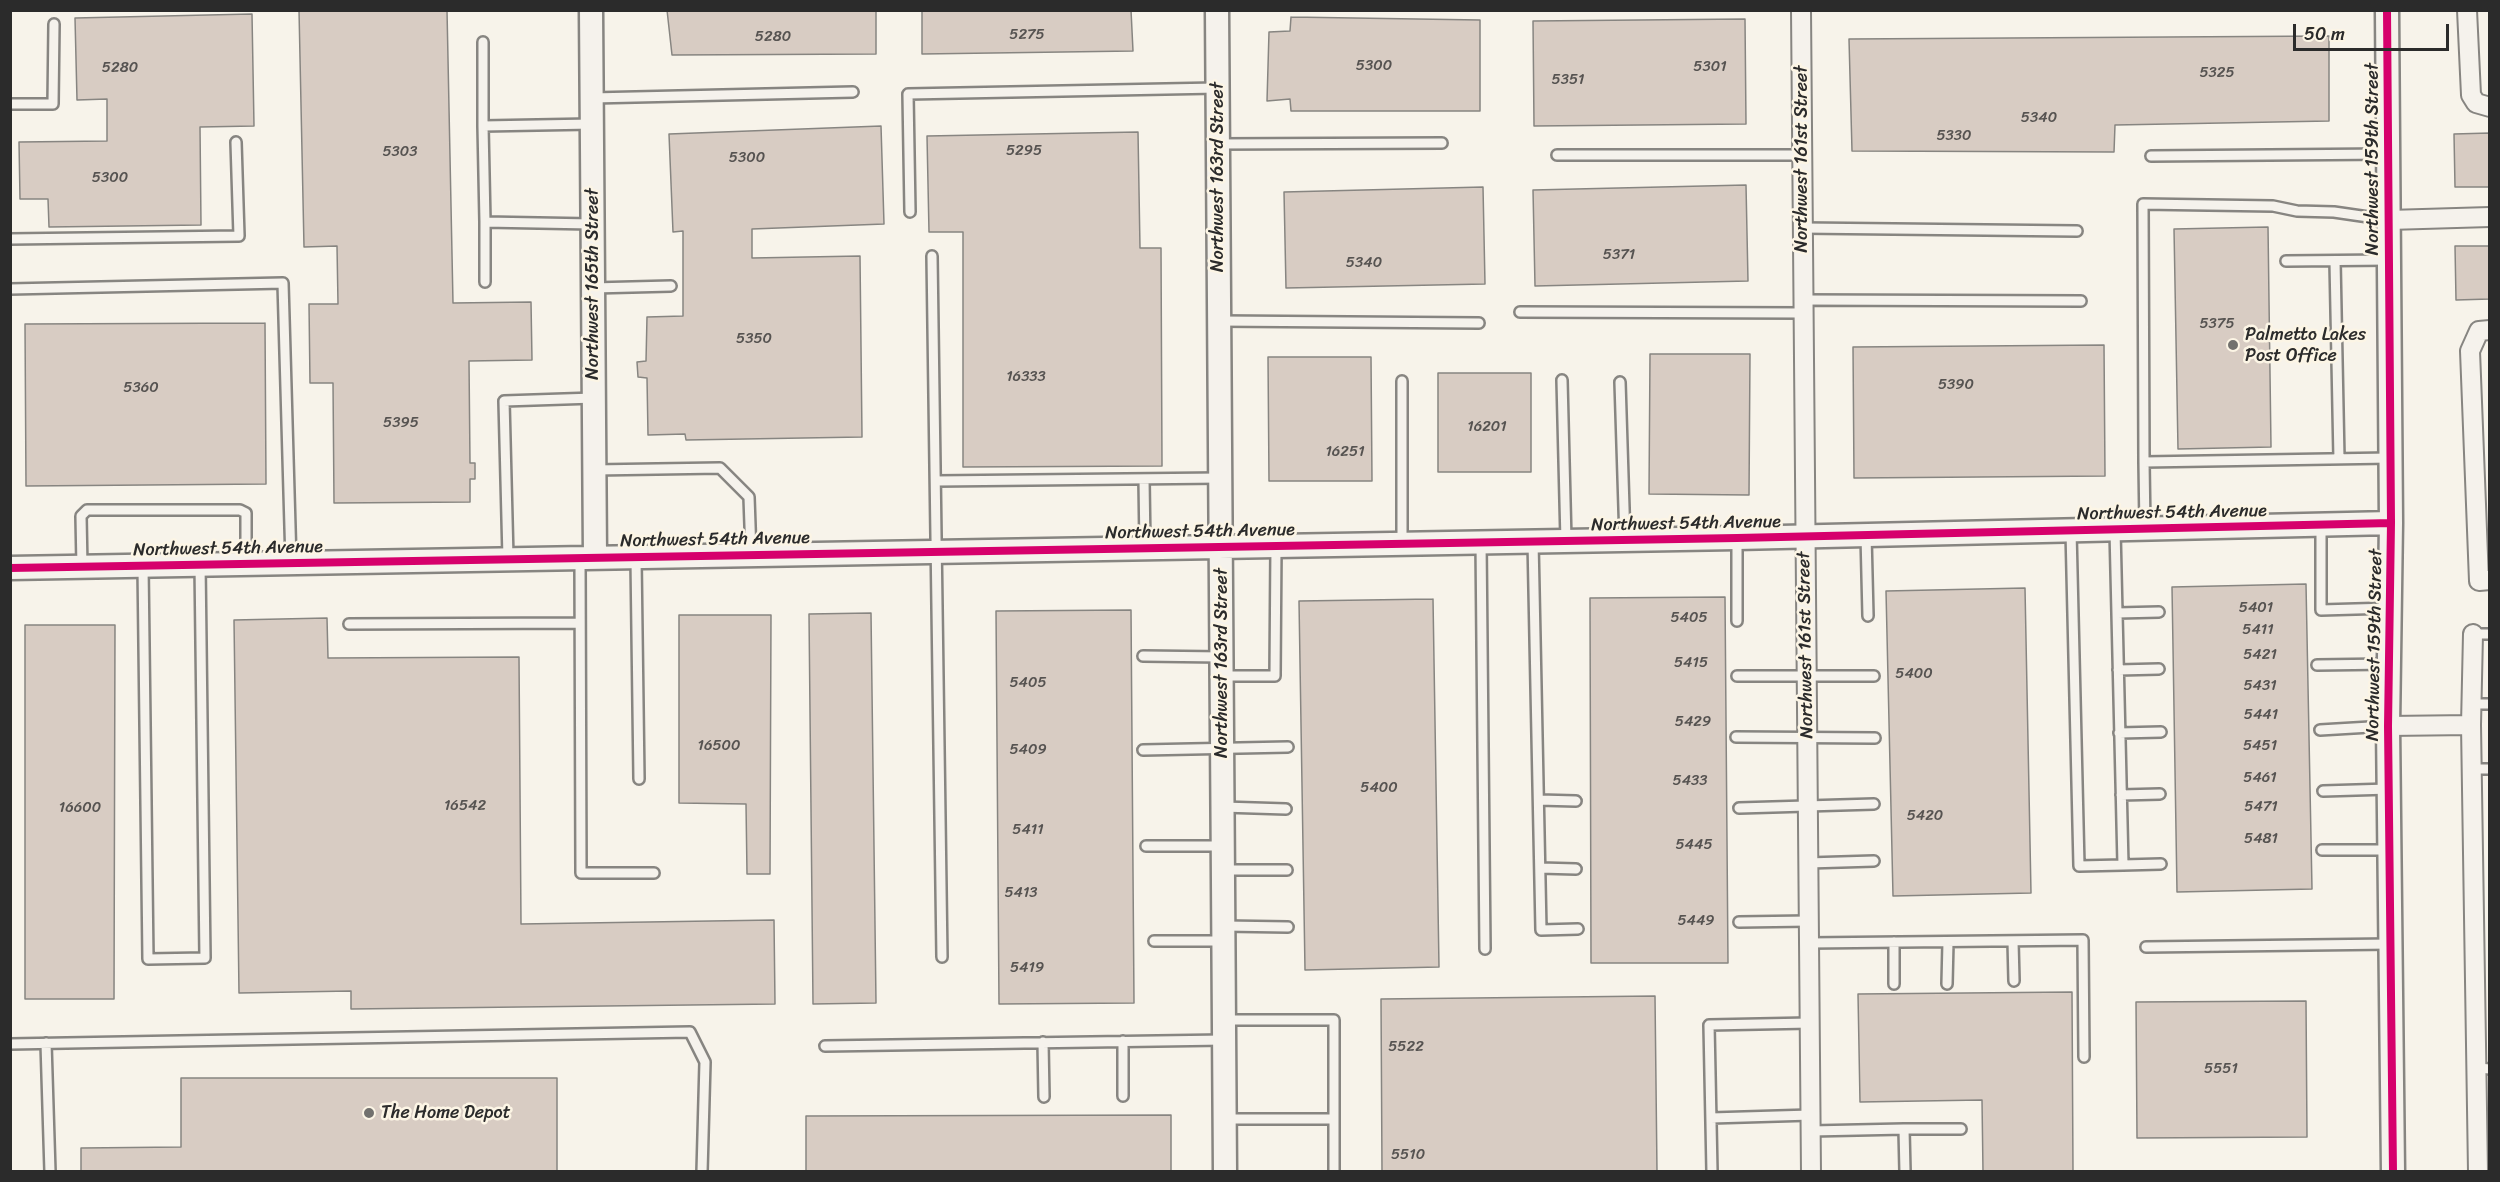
<!DOCTYPE html>
<style>
body{margin:0}
#map{position:relative;width:2500px;height:1182px;overflow:hidden;background:#f7f3ea;font-family:Sriracha,sans-serif}
canvas{display:block}
.frame{position:absolute;inset:0;border:12px solid #2b2b2b;pointer-events:none}
.scale{position:absolute;left:2293px;top:24px;width:156px;height:27px;box-sizing:border-box;border:3px solid #2b2b2b;border-top:0;padding-left:8px;font-size:18px;line-height:21px;white-space:nowrap;color:#2b2b2b;-webkit-text-stroke:4px #fcf5e5;paint-order:stroke}
</style>
<div id="map">
<canvas width="2500" height="1182"></canvas>
<div class="frame"></div>
<div class="scale">50 m</div>
</div>
<script>
const c = document.querySelector('canvas').getContext('2d');
c.lineJoin = 'round';
function paint(path, color) { c.fillStyle = color; c.fill(path, 'evenodd'); }
const poly = rows => new Path2D(rows.map(r => 'M' + r).join(''));
function strokePath(path, color, width, dash) { c.strokeStyle = color; c.lineWidth = width; c.lineCap = dash ? 'butt' : 'round'; c.setLineDash(dash || []); c.stroke(path); }
function drawText(font, color, halo, rows, align = 'center') {
  c.font = font + ' Sriracha,sans-serif'; c.lineWidth = 5; c.setLineDash([]); c.textBaseline = 'middle'; c.strokeStyle = halo; c.fillStyle = color; for (const [text, x, y, turn = 0] of rows) {
    c.save(); c.translate(x, y); c.rotate((+turn || 0) * Math.PI / 180); c.textAlign = isNaN(turn) ? turn : align; if (halo) c.strokeText(text, 0, 0); c.fillText(text, 0, 0); c.restore();
  }
}
const building = poly([
 [299,10,447,10,453,303,531,302,532,360,469,361,470,463,475,463,475,479,470,479,470,502,334,503,333,383,310,383,309,304,338,304,337,246,304,247,299,10],
 [667,10,876,10,876,54,672,55,667,10],
 [922,10,1131,10,1133,51,922,54,922,10],
 [252,14,254,126,200,127,201,225,49,227,48,199,20,199,19,142,107,141,107,99,77,100,75,18,252,14],
 [1291,17,1480,20,1480,111,1291,111,1290,99,1267,101,1269,32,1290,31,1291,17],
 [1745,19,1746,124,1534,126,1533,21,1745,19],
 [2329,36,2329,121,2115,125,2114,152,1852,151,1849,39,2329,36],
 [881,126,884,224,752,229,752,258,860,256,862,437,686,440,685,434,648,435,647,378,638,377,637,362,646,361,647,317,683,316,683,231,673,232,669,134,881,126],
 [1138,132,1140,248,1161,248,1162,466,963,467,963,232,929,232,927,136,1138,132],
 [2490,133,2490,187,2455,187,2454,134,2490,133],
 [1746,185,1748,281,1535,286,1533,190,1746,185],
 [1483,187,1485,284,1286,288,1284,192,1483,187],
 [2268,227,2271,447,2178,449,2174,229,2268,227],
 [2455,246,2490,246,2490,299,2456,300,2455,246],
 [265,323,266,484,26,486,25,324,265,323],
 [2104,345,2105,476,1854,478,1853,347,2104,345],
 [1650,354,1750,354,1749,495,1649,494,1650,354],
 [1268,357,1371,357,1372,481,1269,481,1268,357],
 [1438,373,1531,373,1531,472,1438,472,1438,373],
 [2306,584,2312,889,2177,892,2172,587,2306,584],
 [2025,588,2031,893,1893,896,1886,591,2025,588],
 [1725,597,1728,963,1591,963,1590,598,1725,597],
 [1433,599,1439,967,1305,970,1299,601,1433,599],
 [1131,610,1134,1003,999,1004,996,611,1131,610],
 [871,613,876,1003,813,1004,809,614,871,613],
 [679,615,771,615,770,874,747,874,746,804,679,803,679,615],
 [327,618,328,658,519,657,521,924,774,920,775,1004,351,1009,351,991,239,993,234,620,327,618],
 [25,625,115,625,114,999,25,999,25,625],
 [2072,992,2073,1172,1983,1172,1982,1100,1860,1102,1858,994,2072,992],
 [1655,996,1657,1172,1382,1172,1381,999,1655,996],
 [2306,1001,2307,1137,2137,1138,2136,1002,2306,1001],
 [181,1078,557,1078,557,1172,81,1172,81,1148,181,1147,181,1078],
 [1171,1115,1171,1172,806,1172,806,1116,1171,1115]
]);
paint(building, '#d8ccc3');
strokePath(building, '#878581', 1.5);
const service = poly([
 [592,98,853,92],
 [10,104,53,104,54,24],
 [483,126,483,42],
 [1218,144,1442,143],
 [1557,155,1802,155],
 [2151,156,2388,154],
 [910,212,908,94,1217,88],
 [485,222,485,282],
 [592,224,485,222,483,126,592,124],
 [1802,228,2077,231],
 [10,239,239,236,236,142],
 [932,256,942,957],
 [2286,261,2389,260],
 [2335,261,2339,459],
 [593,288,671,286],
 [10,289,283,283,291,562],
 [1803,300,2081,301],
 [1520,312,1803,313],
 [1219,321,1479,323],
 [1562,380,1566,541],
 [1620,382,1625,540],
 [2144,462,2143,204,2273,206,2297,211,2334,212,2389,220],
 [594,470,720,468,749,497,751,554],
 [1144,479,1145,548],
 [936,481,1221,478],
 [2321,525,2321,610,2390,608],
 [2145,529,2144,462,2390,458],
 [2115,530,2123,865,2161,864],
 [2071,531,2079,866,2123,865],
 [1866,535,1868,616],
 [1533,541,1541,930,1578,929],
 [1481,542,1485,949],
 [1402,544,1402,381],
 [508,558,504,401,594,398],
 [636,559,639,779],
 [580,560,581,873,654,873],
 [143,566,148,959,205,958,200,564],
 [82,567,81,516,87,510,240,510,246,513,246,563],
 [2117,613,2159,612],
 [1737,621,1737,538],
 [349,624,580,623],
 [2473,634,2490,634],
 [1143,656,1222,657],
 [2317,665,2389,664],
 [2118,670,2159,669],
 [1222,676,1275,676,1276,546],
 [1737,676,1874,676],
 [2471,704,2490,704],
 [2320,730,2387,726],
 [2119,733,2161,732],
 [1736,737,1875,738],
 [1143,750,1288,747],
 [2472,769,2490,769],
 [2323,791,2389,789],
 [2121,795,2160,794],
 [1539,800,1576,801],
 [1223,807,1286,809],
 [1739,808,1874,804],
 [1146,846,1223,846],
 [2322,850,2390,850],
 [1808,863,1874,861],
 [1540,868,1576,869],
 [1223,870,1287,870],
 [1739,922,1809,921],
 [1224,926,1288,927],
 [1154,941,1224,941],
 [2013,941,2014,981],
 [1894,942,1894,984],
 [1809,943,2083,940,2084,1057],
 [2146,947,2391,944],
 [1947,984,1948,942],
 [1224,1020,1334,1020,1334,1119,1225,1119],
 [1123,1041,1123,1096],
 [1043,1042,1044,1097],
 [46,1043,50,1172],
 [10,1044,690,1032,705,1062,702,1172],
 [825,1046,1224,1040],
 [2477,1068,2490,1069],
 [1711,1118,1811,1115],
 [1904,1129,1961,1129],
 [1811,1131,1904,1129,1905,1172],
 [1334,1172,1334,1119],
 [1712,1172,1709,1025,1810,1023]
]);
const minor = poly([
 [1801,10,1811,1172],
 [2467,10,2471,95,2476,103,2490,107],
 [2389,220,2490,217],
 [2490,330,2479,331,2470,351,2479,581,2490,580],
 [2473,634,2471,725,2478,1172],
 [2388,726,2471,725]
]);
const tertiary = poly([
 [591,10,595,557],
 [1217,10,1225,1172],
 [2387,10,2391,523,2388,726,2393,1172],
 [10,568,1737,538,2391,523]
]);
strokePath(service, '#878581', 14);
strokePath(minor, '#878581', 22);
strokePath(tertiary, '#878581', 27);
strokePath(service, '#f5f2ec', 9);
strokePath(minor, '#f5f2ec', 18);
strokePath(tertiary, '#f5f2ec', 22);
strokePath(poly([
 [2387,10,2391,523,2388,726,2393,1172],
 [10,568,1737,538,2391,523]
]), '#d6006c', 8);
for (const [x, y, r, color] of [
 [2233,345,6,"#72716e"],
 [369,1113,6,"#72716e"]
]) { const dot = new Path2D(); dot.arc(x, y, r, 0, 2 * Math.PI); c.fillStyle = color; c.fill(dot); strokePath(dot, '#fcf5e5', 2); }
drawText('15px', '#565351', null, [
 ["5275",1027,35],
 ["5280",773,37],
 ["5300",1374,66],
 ["5301",1710,67],
 ["5280",120,68],
 ["5325",2217,73],
 ["5351",1568,80],
 ["5340",2039,118],
 ["5330",1954,136],
 ["5295",1024,151],
 ["5303",400,152],
 ["5300",747,158],
 ["5300",110,178],
 ["5371",1619,255],
 ["5340",1364,263],
 ["5375",2217,324],
 ["5350",754,339],
 ["16333",1026,377],
 ["5390",1956,385],
 ["5360",141,388],
 ["5395",401,423],
 ["16201",1487,427],
 ["16251",1345,452],
 ["5401",2256,608],
 ["5405",1689,618],
 ["5411",2258,630],
 ["5421",2260,655],
 ["5415",1691,663],
 ["5400",1914,674],
 ["5405",1028,683],
 ["5431",2260,686],
 ["5441",2261,715],
 ["5429",1693,722],
 ["16500",719,746],
 ["5451",2260,746],
 ["5409",1028,750],
 ["5461",2260,778],
 ["5433",1690,781],
 ["5400",1379,788],
 ["16542",465,806],
 ["5471",2261,807],
 ["16600",80,808],
 ["5420",1925,816],
 ["5411",1028,830],
 ["5481",2261,839],
 ["5445",1694,845],
 ["5413",1021,893],
 ["5449",1696,921],
 ["5419",1027,968],
 ["5522",1406,1047],
 ["5551",2221,1069],
 ["5510",1408,1155]
]);
drawText('18px', '#2b2b2b', '#fcf5e5', [
 ["Northwest 161st Street",1802,159,-90],
 ["Northwest 159th Street",2373,159,-90],
 ["Northwest 163rd Street",1218,177,-90],
 ["Northwest 165th Street",593,284,-90],
 ["Northwest 54th Avenue",2172,513,-1],
 ["Northwest 54th Avenue",1686,524,-1],
 ["Northwest 54th Avenue",1200,532,-1],
 ["Northwest 54th Avenue",715,540,-1],
 ["Northwest 54th Avenue",228,549,-1],
 ["Northwest 161st Street",1806,645,-91],
 ["Northwest 159th Street",2375,645,-89],
 ["Northwest 163rd Street",1222,663,-90]
]);
drawText('18px', '#2b2b2b', '#fcf5e5', [
 ["Palmetto Lakes",2245,335],
 ["Post Office",2245,356],
 ["The Home Depot",381,1113]
], 'left');
</script>
